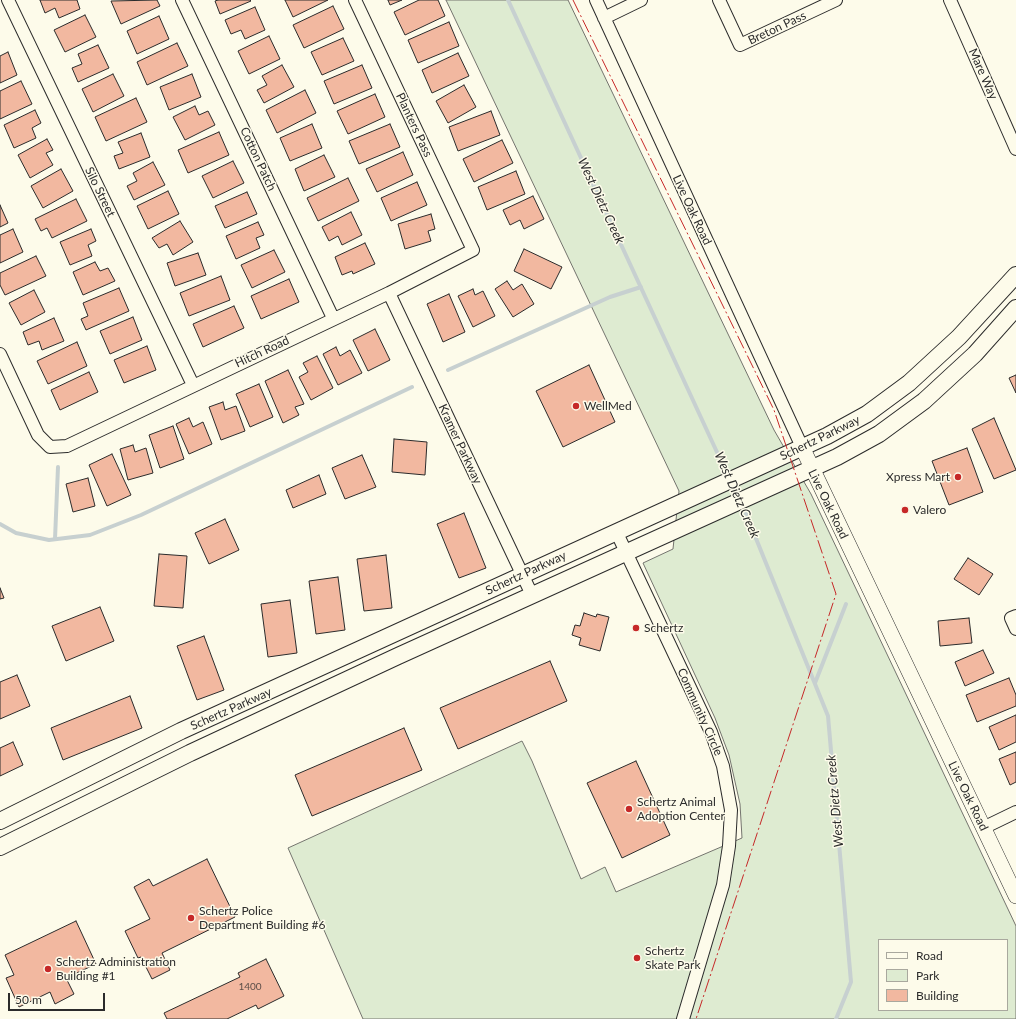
<!DOCTYPE html>
<style>
body{margin:0}
#map{position:relative;width:1016px;height:1019px;overflow:hidden;background:#fdfbea;font-family:Lato,sans-serif}
canvas{display:block}
.legend{position:absolute;left:878px;top:939px;width:130px;height:72px;box-sizing:border-box;background:#fdfbea;border:1px solid #a9a89e;margin:0;padding:5px 7px;list-style:none;font-size:12px;color:#2b2b2b}
.legend li{display:flex;align-items:center;gap:8px;height:20px}
.legend b{width:20px;border:1px solid #a9a89e}
.scale{position:absolute;left:8px;top:993px;width:97px;height:18px;box-sizing:border-box;border:2px solid #2b2b2b;border-top:0;padding-left:5px;font-size:12px;line-height:14px;white-space:nowrap;color:#2b2b2b;-webkit-text-stroke:3px #fdfbea;paint-order:stroke}
</style>
<div id="map">
<canvas width="1016" height="1019"></canvas>
<ul class="legend">
<li><b style="height:5px;background:#fdfbea"></b>Road</li>
<li><b style="height:11px;background:#deebd1"></b>Park</li>
<li><b style="height:11px;background:#f2b8a0"></b>Building</li>
</ul>
<div class="scale">50 m</div>
</div>
<script>
const c = document.querySelector('canvas').getContext('2d');
c.lineJoin = 'round';
function paint(path, color) { c.fillStyle = color; c.fill(path, 'evenodd'); }
const poly = rows => new Path2D(rows.map(r => 'M' + r).join(''));
function strokePath(path, color, width, dash) { c.strokeStyle = color; c.lineWidth = width; c.lineCap = dash ? 'butt' : 'round'; c.setLineDash(dash || []); c.stroke(path); }
function drawText(font, color, halo, rows, align = 'center') {
  c.font = font + ' Lato,sans-serif'; c.lineWidth = 3; c.setLineDash([]); c.textBaseline = 'middle'; c.strokeStyle = halo; c.fillStyle = color; for (const [text, x, y, turn = 0] of rows) {
    c.save(); c.translate(x, y); c.rotate((+turn || 0) * Math.PI / 180); c.textAlign = isNaN(turn) ? turn : align; if (halo) c.strokeText(text, 0, 0); c.fillText(text, 0, 0); c.restore();
  }
}
const green = poly([
 [446,0,568,0,774,430,811,494,1016,926,1016,1019,363,1019,288,848,522,741,532,761,581,879,605,867,616,892,742,838,740,804,729,755,715,718,643,563,673,549,679,491,446,0],
 [879,940,1007,940,1007,1010,879,1010,879,940]
]);
paint(green, '#deebd1');
strokePath(green, '#74746e', 1);
strokePath(poly([
 [508,0,728,476],
 [448,370,610,297,641,287],
 [731,483,739,498],
 [742,504,828,716,851,982,836,1019],
 [0,524,16,533,49,540,90,535,141,515,412,387],
 [55,539,58,467],
 [815,683,846,604]
]), '#c7d0d0', 4);
const building = poly([
 [40,0,77,0,80,9,59,18,55,8,45,13,40,0],
 [157,0,160,6,121,24,111,1,157,0],
 [218,0,250,0,251,1,220,14,215,1,218,0],
 [285,0,328,0,293,17,285,0],
 [388,0,402,0,390,5,388,0],
 [419,0,438,0,445,16,405,35,394,12,419,0],
 [333,6,344,29,304,48,293,25,333,6],
 [255,7,265,30,245,39,241,30,231,34,225,20,255,7],
 [85,15,96,37,65,52,54,30,85,15],
 [159,16,169,39,137,54,127,31,159,16],
 [449,22,459,46,418,63,408,40,449,22],
 [269,36,280,59,249,74,238,51,269,36],
 [343,38,354,61,322,75,311,52,343,38],
 [177,43,188,66,147,85,137,62,177,43],
 [98,45,109,68,78,82,72,68,82,64,78,54,98,45],
 [8,52,17,75,0,83,0,56,8,52],
 [458,53,469,76,432,93,422,70,458,53],
 [282,65,294,87,264,103,257,90,267,85,262,76,282,65],
 [362,65,372,88,334,104,324,81,362,65],
 [113,74,124,96,93,112,82,89,113,74],
 [192,74,201,97,169,110,160,87,192,74],
 [21,81,32,104,0,119,0,91,21,81],
 [464,85,476,107,448,123,436,101,464,85],
 [305,90,316,113,277,133,266,110,305,90],
 [375,94,385,117,348,134,337,111,375,94],
 [136,98,147,122,106,141,95,117,136,98],
 [195,106,199,115,208,111,215,125,185,140,173,117,195,106],
 [35,110,41,123,32,128,36,138,14,148,4,125,35,110],
 [491,111,500,135,458,151,449,127,491,111],
 [312,124,322,148,290,161,280,138,312,124],
 [390,124,400,147,359,164,349,141,390,124],
 [219,132,229,155,188,173,178,150,219,132],
 [141,133,150,157,119,169,114,156,123,153,118,142,141,133],
 [47,139,53,150,46,153,53,165,30,178,18,155,47,139],
 [502,140,513,163,474,182,463,159,502,140],
 [403,152,413,175,377,192,366,169,403,152],
 [324,155,335,177,304,191,295,169,324,155],
 [233,161,244,183,213,198,202,176,233,161],
 [153,162,165,185,134,200,127,186,137,181,133,173,153,162],
 [61,169,73,191,43,208,31,186,61,169],
 [516,171,525,194,487,210,478,187,516,171],
 [348,178,359,201,318,221,307,198,348,178],
 [417,182,427,205,391,221,381,198,417,182],
 [168,191,179,214,148,229,137,206,168,191],
 [247,192,257,214,225,228,215,206,247,192],
 [533,196,544,219,524,229,520,220,510,225,503,210,533,196],
 [76,199,87,221,52,238,47,228,41,231,35,219,76,199],
 [0,205,8,223,0,227,0,205],
 [351,212,362,235,342,245,338,236,329,241,322,227,351,212],
 [431,214,435,229,428,231,431,241,405,249,398,224,431,214],
 [180,221,193,242,173,255,167,244,159,248,152,238,180,221],
 [258,222,264,235,256,238,260,248,236,259,226,236,258,222],
 [13,229,23,252,0,263,0,235,13,229],
 [91,229,96,241,88,245,92,256,70,265,60,242,91,229],
 [365,243,375,264,353,274,352,271,342,275,335,257,365,243],
 [524,249,562,267,551,289,514,271,524,249],
 [274,250,285,272,252,288,241,265,274,250],
 [198,253,206,275,175,286,167,263,198,253],
 [36,256,46,276,5,295,0,285,0,273,36,256],
 [95,262,100,271,108,268,115,281,83,295,73,272,95,262],
 [221,276,230,300,189,316,180,293,221,276],
 [289,279,299,302,261,319,251,296,289,279],
 [507,281,513,290,522,284,534,304,513,317,495,289,507,281],
 [119,288,129,311,86,330,81,319,88,316,83,303,119,288],
 [473,289,475,295,483,291,495,316,473,327,458,296,473,289],
 [34,290,45,312,21,325,9,303,34,290],
 [449,294,465,332,443,342,427,304,449,294],
 [234,306,244,328,203,347,193,324,234,306],
 [133,317,142,340,110,354,100,331,133,317],
 [54,318,64,341,42,350,39,341,28,345,23,332,54,318],
 [375,329,390,360,368,371,353,340,375,329],
 [77,342,87,366,48,384,37,361,77,342],
 [147,346,156,370,124,383,114,360,147,346],
 [336,347,340,356,350,350,362,373,338,385,323,354,336,347],
 [317,356,333,388,311,400,299,377,308,372,303,363,317,356],
 [589,365,615,422,563,447,536,391,589,365],
 [288,370,304,404,295,407,299,415,283,423,265,381,288,370],
 [89,372,98,392,60,410,51,390,89,372],
 [1016,375,1016,393,1009,378,1016,375],
 [259,384,273,417,250,427,236,394,259,384],
 [223,402,225,410,236,406,245,431,221,440,209,407,223,402],
 [189,418,193,427,203,422,212,444,189,454,176,424,189,418],
 [994,418,1016,470,994,479,972,429,994,418],
 [173,426,184,459,160,468,149,435,173,426],
 [394,439,427,442,425,475,392,472,394,439],
 [133,445,135,452,146,448,153,473,128,480,120,449,133,445],
 [967,448,983,492,949,505,932,461,967,448],
 [112,454,131,495,107,506,89,465,112,454],
 [362,455,376,487,345,499,332,468,362,455],
 [319,475,326,494,293,508,286,490,319,475],
 [88,478,95,506,73,512,66,484,88,478],
 [464,513,486,568,459,578,437,524,464,513],
 [225,519,239,550,209,564,195,533,225,519],
 [159,554,187,556,183,608,154,606,159,554],
 [386,555,392,608,364,611,357,559,386,555],
 [968,558,993,574,979,595,954,579,968,558],
 [338,577,345,630,316,634,309,581,338,577],
 [0,588,4,598,0,599,0,588],
 [290,600,297,653,268,657,261,604,290,600],
 [100,607,114,641,66,661,52,626,100,607],
 [584,613,596,617,597,614,609,617,600,651,579,645,581,638,572,635,575,625,580,626,584,613],
 [969,618,972,643,940,646,938,621,969,618],
 [204,636,224,690,197,700,177,646,204,636],
 [983,650,994,673,965,686,955,662,983,650],
 [550,661,567,701,458,749,440,708,550,661],
 [17,675,30,706,0,719,0,682,17,675],
 [1009,678,1016,695,1016,706,977,722,966,695,1009,678],
 [130,696,142,728,63,760,51,728,130,696],
 [1016,715,1016,742,999,750,989,727,1016,715],
 [404,728,422,770,312,816,295,775,404,728],
 [13,742,23,765,0,776,0,748,13,742],
 [1016,752,1016,782,1010,785,999,759,1016,752],
 [636,761,670,835,622,858,587,783,636,761],
 [207,859,235,917,162,953,170,970,152,979,141,957,138,958,125,931,150,919,134,887,149,879,153,886,207,859],
 [76,921,96,964,66,978,74,994,55,1004,50,992,19,1007,6,978,14,975,5,955,76,921],
 [266,959,284,996,258,1009,256,1005,227,1019,167,1019,164,1013,240,977,238,973,266,959]
]);
paint(building, '#f2b8a0');
strokePath(building, '#2b2b2b', 1);
const minor = poly([
 [8,0,193,385],
 [182,0,333,318],
 [596,0,802,447],
 [719,0,740,45,836,0],
 [950,0,1016,149],
 [604,18,641,0],
 [389,293,532,595],
 [0,354,38,435,50,447,67,446,389,293,473,250,355,0],
 [616,531,711,732,723,766,731,810,729,846,723,885,683,1019],
 [1016,616,1011,618,1016,629],
 [983,828,1016,812]
]);
const tertiary = poly([
 [802,447,1016,896]
]);
const secondary = poly([
 [0,821,181,731,827,436,867,414,909,383,959,337,1016,275],
 [0,847,190,753,398,656,837,457,879,434,924,401,975,354,1016,308]
]);
strokePath(minor, '#2b2b2b', 14);
strokePath(tertiary, '#2b2b2b', 16);
strokePath(secondary, '#2b2b2b', 18);
strokePath(minor, '#fdfbea', 12);
strokePath(tertiary, '#fdfbea', 15);
strokePath(secondary, '#fdfbea', 16);
strokePath(poly([
 [573,0,774,410,836,594,696,1019]
]), '#c62828', 1, [14, 3, 2, 3]);
for (const [x, y, r, color] of [
 [576,406,4,"#c62828"],
 [958,477,4,"#c62828"],
 [905,510,4,"#c62828"],
 [636,628,4,"#c62828"],
 [629,809,4,"#c62828"],
 [191,918,4,"#c62828"],
 [637,958,4,"#c62828"],
 [48,969,4,"#c62828"]
]) { const dot = new Path2D(); dot.arc(x, y, r, 0, 2 * Math.PI); c.fillStyle = color; c.fill(dot); strokePath(dot, '#fdfbea', 1.5); }
drawText('10px', '#5d4e48', null, [
 ["1400",250,987]
]);
drawText('12px', '#2b2b2b', '#fdfbea', [
 ["Breton Pass",777,28,-25],
 ["Mare Way",983,74,66],
 ["Planters Pass",414,125,65],
 ["Cotton Patch",258,159,65],
 ["Silo Street",100,192,64],
 ["Live Oak Road",692,210,65],
 ["Hitch Road",262,352,-25],
 ["Schertz Parkway",820,438,-26],
 ["Kramer Parkway",460,444,65],
 ["Live Oak Road",828,504,64],
 ["Schertz Parkway",526,573,-25],
 ["Schertz Parkway",231,709,-24],
 ["Community Circle",700,712,66],
 ["Live Oak Road",968,796,64]
]);
drawText('12px', '#2b2b2b', '#fdfbea', [
 ["WellMed",584,406],
 ["Xpress Mart",950,477,"right"],
 ["Valero",913,510],
 ["Schertz",644,628],
 ["Schertz Animal",637,802],
 ["Adoption Center",637,816],
 ["Schertz Police",199,911],
 ["Department Building #6",199,925],
 ["Schertz",645,951],
 ["Skate Park",645,965],
 ["Schertz Administration",56,962],
 ["Building #1",56,976]
], 'left');
drawText('italic 13px', '#2b2b2b', '#fdfbea', [
 ["West Dietz Creek",601,201,65],
 ["West Dietz Creek",737,495,66],
 ["West Dietz Creek",835,801,-95]
]);
</script>
